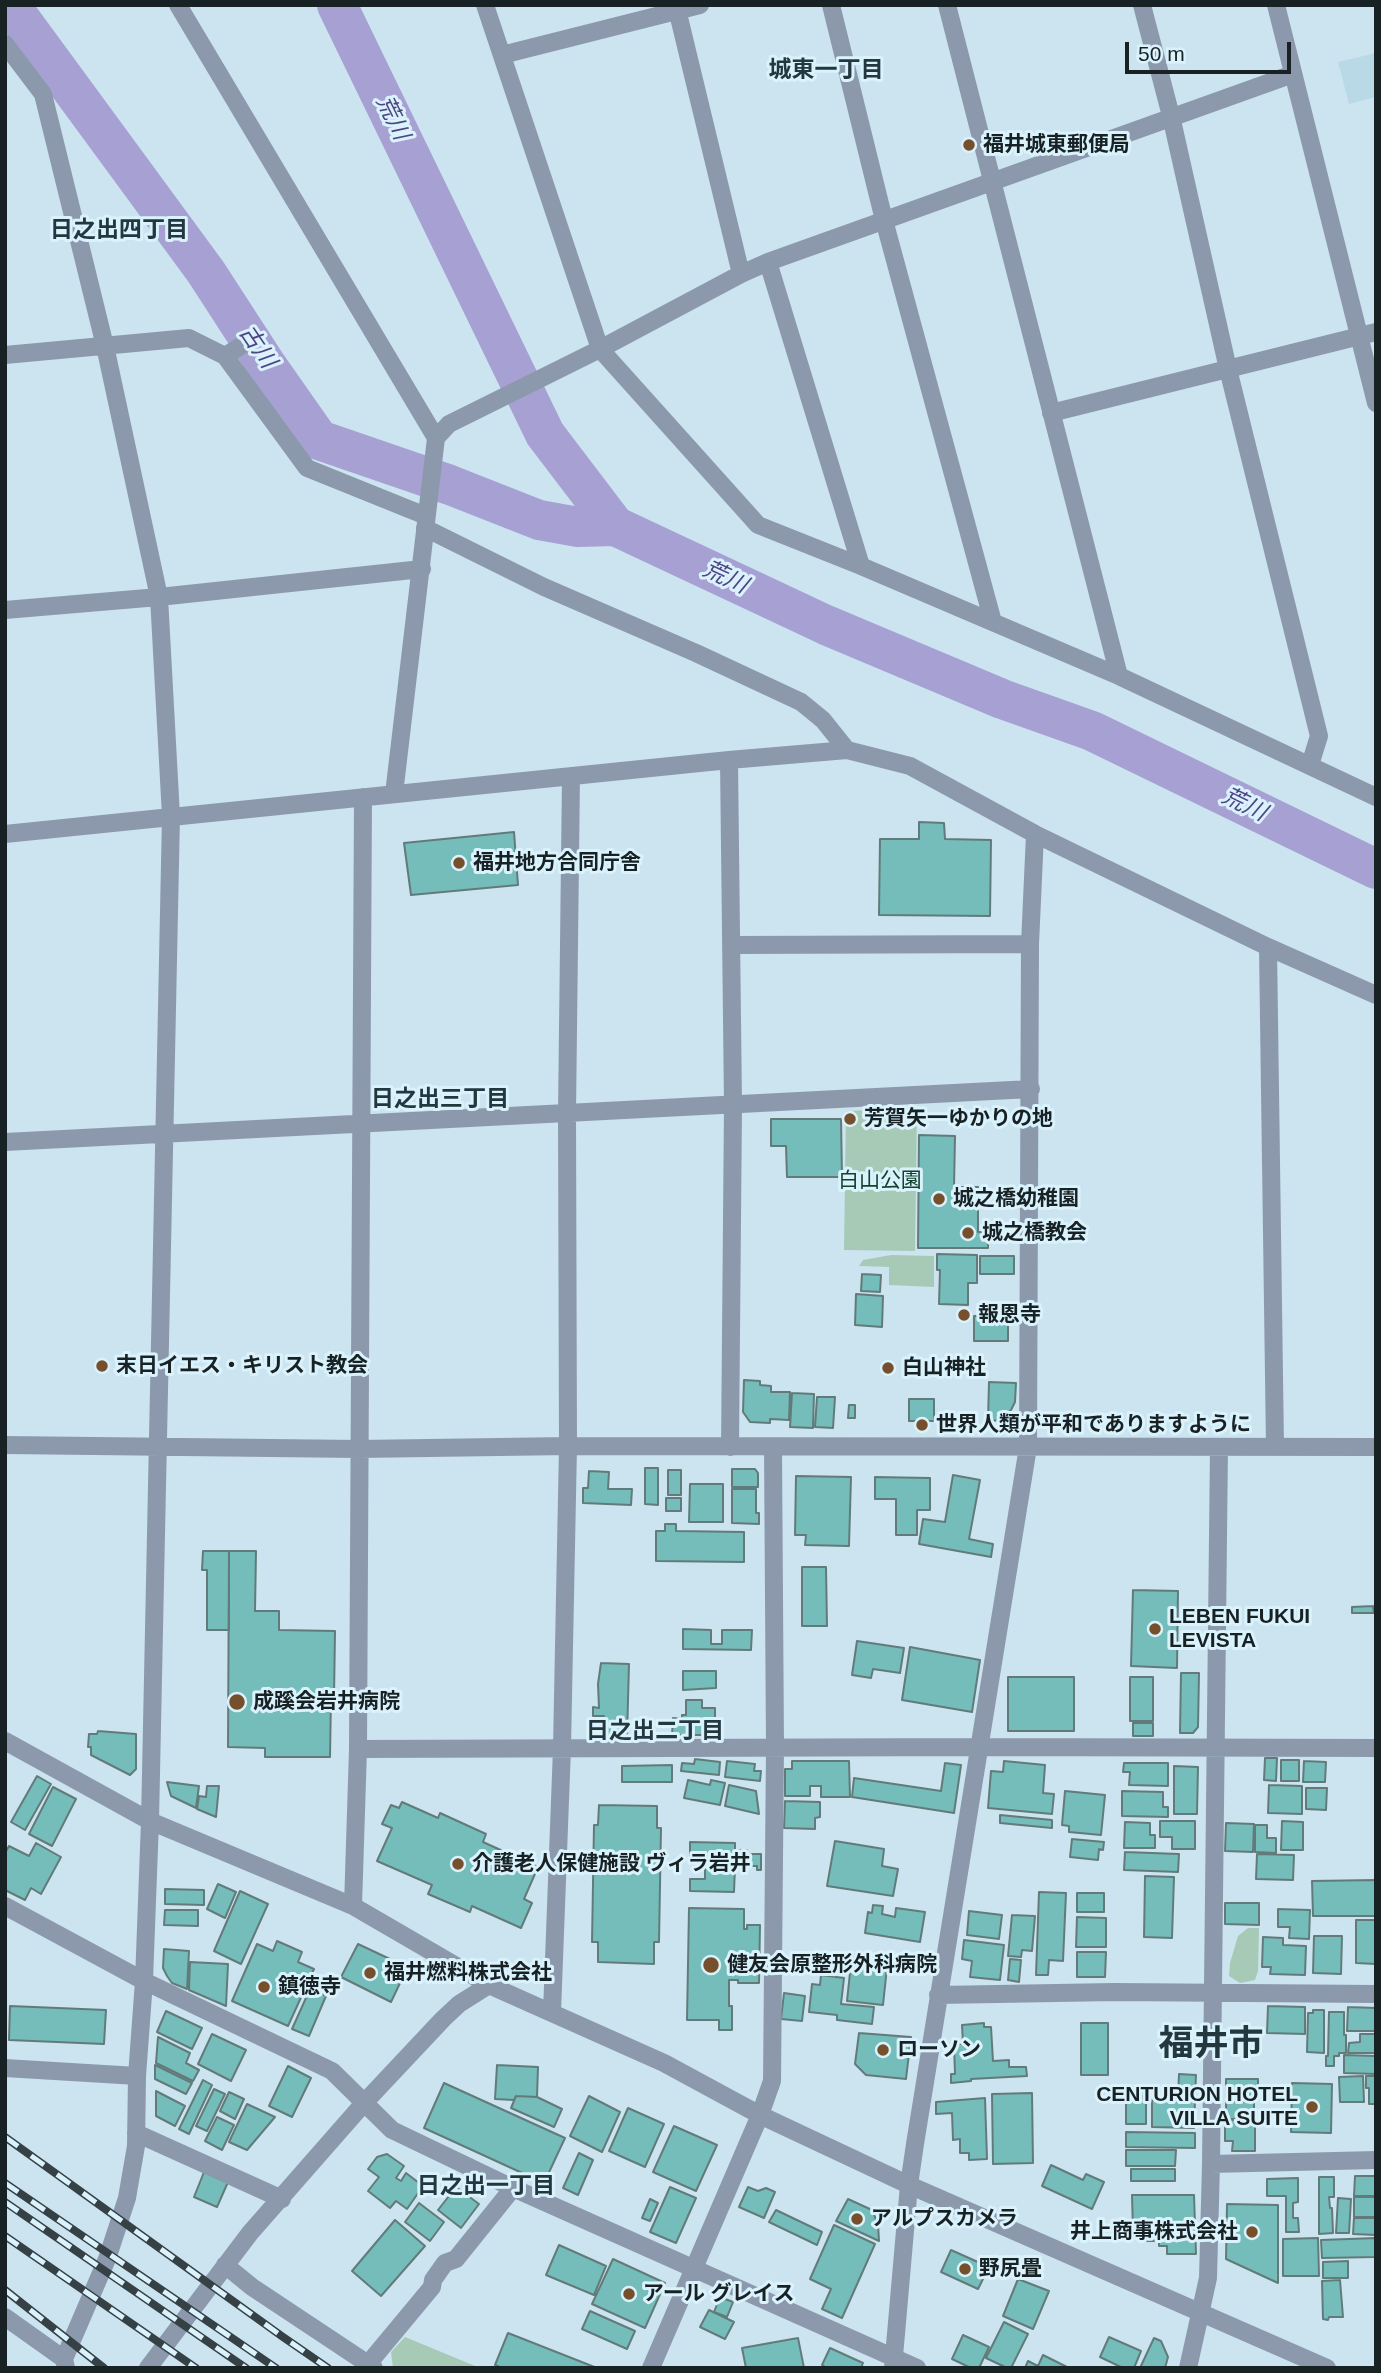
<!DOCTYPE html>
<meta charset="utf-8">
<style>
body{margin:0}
#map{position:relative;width:1381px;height:2373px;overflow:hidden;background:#cce4ef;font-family:Arial,sans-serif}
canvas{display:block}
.frame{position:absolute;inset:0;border:7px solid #182124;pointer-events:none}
.scale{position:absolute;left:1125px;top:42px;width:166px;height:32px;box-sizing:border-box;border:4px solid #182124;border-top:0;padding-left:9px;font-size:21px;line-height:24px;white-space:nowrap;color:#182124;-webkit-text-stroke:5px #d9f2fc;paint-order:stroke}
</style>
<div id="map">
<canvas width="1381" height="2373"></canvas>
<div class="frame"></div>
<div class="scale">50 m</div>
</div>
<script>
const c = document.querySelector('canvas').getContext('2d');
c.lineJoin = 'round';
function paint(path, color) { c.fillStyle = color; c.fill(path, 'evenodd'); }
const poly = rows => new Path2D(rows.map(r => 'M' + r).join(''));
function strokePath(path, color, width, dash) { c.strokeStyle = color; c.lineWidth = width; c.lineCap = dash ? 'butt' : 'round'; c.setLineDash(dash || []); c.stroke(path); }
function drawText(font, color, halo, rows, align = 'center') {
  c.font = font + ' Arial,"Noto Sans JP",sans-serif'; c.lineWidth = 6; c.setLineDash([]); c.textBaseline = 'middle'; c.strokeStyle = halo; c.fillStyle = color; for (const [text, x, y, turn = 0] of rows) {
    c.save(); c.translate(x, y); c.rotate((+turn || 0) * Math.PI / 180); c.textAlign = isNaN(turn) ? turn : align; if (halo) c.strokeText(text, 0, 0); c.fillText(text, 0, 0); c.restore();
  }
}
paint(poly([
 [1376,53,1376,97,1349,104,1338,62]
]), '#b9d9e7');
paint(poly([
 [917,1108,915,1251,844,1250,846,1111],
 [891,1255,934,1256,934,1287,889,1285,889,1267,859,1266,863,1260],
 [1248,1928,1259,1928,1258,1971,1255,1980,1240,1983,1229,1976,1230,1963,1238,1936],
 [405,2337,480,2368,393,2368,391,2352]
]), '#a6cab6');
strokePath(poly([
 [10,5,206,272,265,363,319,440,450,485,539,520,578,527,615,526],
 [337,5,545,434,615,526,826,625,1002,699,1092,731,1376,869]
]), '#a7a1d3', 40);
const building = poly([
 [919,822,944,823,945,839,991,840,990,916,879,915,880,839,919,839,919,822],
 [514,832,518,885,411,895,404,843,514,832],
 [771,1119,841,1119,842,1177,787,1177,786,1146,771,1146,771,1119],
 [919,1135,955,1136,954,1187,978,1187,978,1232,988,1232,988,1248,918,1248,919,1135],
 [937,1254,977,1255,977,1283,968,1283,968,1305,939,1304,940,1270,937,1270,937,1254],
 [980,1256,1014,1256,1014,1274,980,1274,980,1256],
 [862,1274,881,1275,880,1292,861,1291,862,1274],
 [856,1294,883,1296,882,1327,855,1325,856,1294],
 [974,1316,1008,1316,1008,1341,974,1341,974,1316],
 [744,1380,760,1381,760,1385,771,1386,771,1392,790,1392,789,1420,770,1419,770,1423,750,1422,743,1412,744,1380],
 [989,1382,1016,1383,1015,1402,1011,1410,1000,1421,988,1420,989,1382],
 [792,1393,814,1394,813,1428,790,1427,792,1393],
 [817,1397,835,1397,833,1428,815,1427,817,1397],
 [909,1399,934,1399,934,1421,909,1421,909,1399],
 [849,1405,855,1405,855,1418,848,1418,849,1405],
 [645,1468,658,1468,658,1505,645,1504,645,1468],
 [732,1469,755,1469,758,1473,758,1487,732,1487,732,1469],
 [668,1470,681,1470,681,1495,668,1495,668,1470],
 [589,1471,609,1472,608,1489,632,1489,631,1505,583,1503,583,1488,588,1488,589,1471],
 [953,1475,980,1480,969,1539,993,1544,991,1557,919,1544,923,1519,945,1522,953,1475],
 [796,1476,851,1477,849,1546,805,1545,806,1535,795,1535,796,1476],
 [875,1477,930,1478,930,1510,917,1510,917,1535,896,1535,896,1499,875,1499,875,1477],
 [690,1484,723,1484,723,1522,689,1522,690,1484],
 [732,1489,756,1489,756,1513,759,1513,759,1524,732,1523,732,1489],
 [666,1498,681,1498,681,1511,666,1511,666,1498],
 [665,1524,676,1524,676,1531,744,1532,744,1562,656,1561,656,1531,665,1531,665,1524],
 [203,1551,229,1551,229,1630,207,1630,207,1570,202,1570,203,1551],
 [229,1551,256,1551,255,1611,279,1611,279,1630,335,1631,334,1696,331,1696,330,1757,265,1757,265,1748,228,1747,229,1551],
 [802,1567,826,1567,827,1626,802,1626,802,1567],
 [1133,1590,1178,1591,1177,1668,1131,1666,1133,1590],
 [1373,1606,1374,1613,1352,1613,1352,1607,1373,1606],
 [683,1629,711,1630,711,1644,722,1644,722,1630,752,1630,751,1650,683,1649,683,1629],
 [857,1641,904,1648,900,1673,873,1669,871,1678,852,1675,857,1641],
 [910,1647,980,1660,972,1712,902,1700,910,1647],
 [601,1663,629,1664,627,1737,603,1736,604,1716,593,1716,593,1707,599,1708,598,1684,601,1663],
 [683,1671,716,1671,716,1688,683,1690,683,1671],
 [1181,1673,1199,1673,1198,1727,1193,1733,1180,1733,1181,1673],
 [1008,1677,1074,1677,1074,1731,1008,1731,1008,1677],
 [1130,1677,1153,1677,1153,1721,1130,1721,1130,1677],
 [686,1700,702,1700,702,1708,715,1708,715,1735,672,1735,673,1718,682,1719,682,1715,686,1715,686,1700],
 [1133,1723,1153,1723,1153,1736,1133,1736,1133,1723],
 [98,1731,136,1734,136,1769,130,1775,91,1755,91,1747,88,1747,89,1734,97,1734,98,1731],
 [1265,1758,1277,1758,1276,1781,1264,1780,1265,1758],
 [695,1759,720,1762,719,1775,681,1771,682,1763,694,1764,695,1759],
 [1281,1760,1299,1760,1299,1781,1281,1781,1281,1760],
 [727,1761,755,1764,754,1771,761,1771,760,1781,725,1777,727,1761],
 [792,1761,849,1761,850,1797,821,1797,821,1786,810,1786,810,1796,785,1796,785,1769,792,1769,792,1761],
 [1004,1761,1045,1765,1043,1793,1054,1794,1052,1814,988,1808,991,1771,1003,1772,1004,1761],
 [1304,1761,1326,1762,1325,1782,1303,1782,1304,1761],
 [945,1763,961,1765,954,1813,852,1797,854,1778,941,1791,945,1763],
 [1124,1763,1168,1763,1168,1786,1129,1785,1130,1772,1123,1772,1124,1763],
 [672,1765,672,1782,622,1782,622,1766,672,1765],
 [1174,1766,1198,1767,1197,1814,1174,1814,1174,1766],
 [37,1776,51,1784,25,1830,11,1822,37,1776],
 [688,1780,710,1785,711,1780,725,1783,720,1805,684,1798,688,1780],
 [167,1782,199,1786,196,1808,171,1796,167,1782],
 [729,1785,756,1791,759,1814,725,1806,729,1785],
 [1269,1785,1302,1786,1302,1814,1268,1813,1269,1785],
 [207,1786,219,1786,216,1817,197,1809,199,1796,206,1797,207,1786],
 [53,1787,76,1799,52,1846,29,1834,53,1787],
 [1306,1788,1327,1788,1326,1810,1306,1809,1306,1788],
 [1065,1791,1105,1795,1101,1835,1069,1832,1069,1826,1062,1825,1065,1791],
 [1122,1791,1163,1792,1163,1807,1168,1807,1168,1817,1122,1816,1122,1791],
 [785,1801,820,1802,820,1817,815,1818,815,1829,784,1828,785,1801],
 [402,1802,438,1818,440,1813,486,1834,483,1842,538,1867,524,1899,532,1903,521,1928,472,1906,470,1912,428,1894,432,1885,377,1861,392,1828,382,1824,391,1805,399,1808,402,1802],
 [599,1805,657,1806,657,1828,661,1828,659,1942,654,1942,654,1964,598,1962,598,1942,592,1942,594,1825,598,1825,599,1805],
 [1000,1815,1052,1820,1052,1828,1000,1823,1000,1815],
 [1160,1821,1195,1821,1195,1849,1172,1849,1172,1837,1160,1837,1160,1821],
 [1282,1821,1303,1822,1303,1850,1281,1850,1282,1821],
 [1125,1822,1150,1823,1150,1835,1155,1835,1155,1848,1124,1848,1125,1822],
 [1226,1823,1254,1824,1253,1852,1225,1851,1226,1823],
 [1255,1825,1267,1825,1267,1838,1276,1838,1276,1853,1255,1852,1255,1825],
 [1072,1839,1104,1842,1103,1850,1099,1849,1098,1860,1070,1857,1072,1839],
 [835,1841,884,1849,882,1866,898,1869,893,1896,827,1886,835,1841],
 [690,1842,735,1843,735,1850,747,1850,747,1866,735,1866,734,1892,690,1891,690,1879,705,1879,705,1861,690,1861,690,1842],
 [36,1843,61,1857,41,1894,31,1888,25,1900,5,1890,5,1853,9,1846,29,1856,36,1843],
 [1125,1852,1179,1854,1178,1872,1124,1870,1125,1852],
 [748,1854,761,1854,761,1870,757,1870,757,1866,748,1866,748,1854],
 [1257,1854,1294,1855,1293,1880,1256,1879,1257,1854],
 [1145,1876,1174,1877,1172,1938,1144,1937,1145,1876],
 [1376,1880,1376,1916,1313,1916,1312,1881,1376,1880],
 [218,1884,236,1892,225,1918,207,1909,218,1884],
 [165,1889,204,1890,204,1905,165,1904,165,1889],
 [240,1891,268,1904,241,1964,214,1951,240,1891],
 [1039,1892,1066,1893,1063,1961,1049,1960,1048,1975,1036,1975,1039,1892],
 [1077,1893,1104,1893,1104,1912,1077,1912,1077,1893],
 [1225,1903,1259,1903,1259,1925,1225,1924,1225,1903],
 [873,1905,883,1906,882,1914,895,1917,896,1908,925,1912,920,1942,865,1933,868,1912,872,1913,873,1905],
 [689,1908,744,1909,744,1929,747,1929,747,1925,760,1925,759,1983,738,1983,738,1980,729,1980,729,2006,732,2006,732,2030,719,2030,719,2020,687,2020,689,1908],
 [1278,1909,1310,1910,1309,1939,1289,1938,1290,1927,1278,1927,1278,1909],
 [165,1910,198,1910,198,1926,164,1925,165,1910],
 [969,1911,1002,1915,999,1939,967,1935,969,1911],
 [1012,1915,1035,1916,1032,1951,1022,1950,1021,1957,1008,1956,1012,1915],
 [1077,1917,1106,1918,1106,1947,1076,1947,1077,1917],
 [1356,1920,1376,1920,1376,1964,1356,1963,1356,1920],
 [1314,1936,1342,1936,1341,1974,1313,1973,1314,1936],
 [1263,1937,1283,1938,1283,1945,1306,1946,1305,1975,1270,1974,1271,1967,1262,1967,1263,1937],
 [964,1940,1004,1945,1000,1980,970,1977,972,1961,962,1959,964,1940],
 [277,1941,302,1952,298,1962,314,1969,288,2026,232,2001,257,1944,273,1951,277,1941],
 [358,1944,392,1960,390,1965,399,1969,395,1978,401,1981,391,2002,341,1977,358,1944],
 [164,1949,189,1951,187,1989,172,1983,167,1976,163,1968,164,1949],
 [1077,1952,1106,1952,1105,1977,1077,1977,1077,1952],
 [852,1954,888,1958,883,2005,847,2001,852,1954],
 [1010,1959,1021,1960,1019,1982,1008,1980,1010,1959],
 [190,1962,228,1964,226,2006,189,1990,190,1962],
 [821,1975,844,1978,841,2004,874,2007,872,2024,837,2020,837,2015,809,2012,812,1984,820,1985,821,1975],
 [310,1989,326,1996,309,2036,292,2029,310,1989],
 [784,1993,805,1996,802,2021,781,2019,784,1993],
 [10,2006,106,2010,104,2044,9,2040,10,2006],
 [1268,2006,1305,2007,1305,2034,1267,2033,1268,2006],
 [1348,2007,1376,2008,1376,2031,1347,2031,1348,2007],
 [1313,2010,1324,2010,1324,2053,1307,2052,1308,2013,1313,2013,1313,2010],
 [166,2011,202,2028,192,2049,157,2032,166,2011],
 [1329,2012,1344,2012,1344,2035,1346,2035,1346,2053,1339,2053,1339,2056,1334,2056,1334,2066,1326,2066,1326,2056,1328,2056,1329,2012],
 [984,2023,984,2027,991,2027,993,2061,1009,2060,1009,2067,1026,2067,1027,2076,971,2079,971,2081,951,2083,951,2074,955,2074,954,2044,963,2044,962,2025,984,2023],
 [1081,2023,1108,2023,1108,2075,1081,2075,1081,2023],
 [859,2033,911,2037,906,2079,866,2075,855,2064,859,2033],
 [212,2034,246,2050,231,2081,198,2064,212,2034],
 [1360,2034,1376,2034,1376,2053,1348,2053,1349,2043,1360,2042,1360,2034],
 [158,2037,190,2053,186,2063,199,2070,193,2081,156,2063,158,2037],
 [1344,2055,1376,2056,1376,2074,1344,2073,1344,2055],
 [155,2065,192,2083,186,2094,155,2079,155,2065],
 [497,2065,538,2067,537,2097,516,2096,514,2100,495,2099,497,2065],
 [288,2066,311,2078,292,2117,269,2106,288,2066],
 [1179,2074,1196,2075,1195,2097,1178,2097,1179,2074],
 [1363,2076,1364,2102,1340,2102,1339,2077,1363,2076],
 [1366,2076,1376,2076,1376,2104,1369,2104,1369,2088,1366,2088,1366,2076],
 [1226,2079,1258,2079,1258,2097,1226,2097,1226,2079],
 [203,2080,212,2085,189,2134,179,2129,203,2080],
 [444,2083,565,2138,544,2183,424,2128,444,2083],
 [1292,2083,1332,2084,1331,2133,1291,2132,1292,2083],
 [1126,2087,1145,2087,1146,2096,1126,2096,1126,2087],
 [214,2089,225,2094,207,2131,196,2126,214,2089],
 [156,2091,185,2106,175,2126,156,2116,156,2091],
 [229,2092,244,2099,235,2119,220,2111,229,2092],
 [1032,2093,1033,2163,993,2164,992,2094,1032,2093],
 [516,2096,537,2097,562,2109,554,2127,511,2108,516,2096],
 [589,2096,620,2112,602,2152,570,2136,589,2096],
 [985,2098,987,2159,969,2160,969,2153,960,2153,960,2139,953,2140,952,2113,936,2114,936,2102,985,2098],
 [1126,2098,1146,2098,1146,2124,1126,2124,1126,2098],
 [1152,2100,1195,2101,1194,2128,1152,2127,1152,2100],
 [1226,2102,1254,2102,1254,2119,1226,2119,1226,2102],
 [247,2104,275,2117,247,2150,229,2142,247,2104],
 [628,2108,664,2124,645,2167,609,2151,628,2108],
 [217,2117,234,2125,222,2150,205,2141,217,2117],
 [1225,2120,1255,2120,1255,2151,1232,2151,1233,2141,1225,2141,1225,2120],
 [674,2126,717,2145,696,2191,653,2172,674,2126],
 [1126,2132,1195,2133,1195,2148,1126,2147,1126,2132],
 [1126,2150,1176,2150,1175,2166,1126,2166,1126,2150],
 [579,2153,593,2160,578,2195,563,2188,579,2153],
 [387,2154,404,2166,396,2178,401,2181,406,2173,423,2186,407,2209,396,2201,390,2208,368,2191,379,2177,368,2169,377,2157,387,2154],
 [1051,2165,1083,2180,1086,2174,1104,2182,1092,2209,1042,2186,1051,2165],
 [1131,2169,1175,2169,1175,2181,1131,2181,1131,2169],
 [204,2172,228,2182,217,2207,194,2197,204,2172],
 [1355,2176,1376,2176,1376,2196,1354,2196,1355,2176],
 [1319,2177,1334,2177,1334,2197,1329,2197,1330,2208,1332,2208,1333,2233,1319,2234,1319,2177],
 [1298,2178,1298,2202,1293,2203,1293,2218,1298,2218,1299,2232,1286,2232,1286,2196,1267,2196,1267,2179,1298,2178],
 [456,2187,479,2204,461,2228,438,2210,456,2187],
 [670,2187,696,2198,676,2243,650,2232,670,2187],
 [748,2187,758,2191,766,2188,775,2192,764,2218,739,2207,748,2187],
 [1132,2195,1194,2195,1196,2254,1167,2254,1167,2246,1159,2246,1159,2241,1146,2241,1145,2231,1133,2231,1132,2195],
 [1354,2197,1376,2197,1376,2217,1354,2217,1354,2197],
 [1338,2198,1351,2199,1349,2233,1336,2233,1338,2198],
 [650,2199,658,2203,650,2221,642,2218,650,2199],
 [848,2199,872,2210,878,2224,879,2241,836,2221,848,2199],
 [419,2203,444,2222,430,2241,405,2222,419,2203],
 [1227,2204,1278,2205,1278,2283,1226,2259,1227,2204],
 [776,2210,822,2232,817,2245,769,2222,776,2210],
 [1354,2218,1376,2218,1376,2235,1353,2234,1354,2218],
 [395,2220,425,2246,381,2296,352,2271,395,2220],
 [834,2225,875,2244,842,2318,822,2309,831,2289,810,2279,834,2225],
 [1318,2238,1319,2276,1283,2276,1283,2239,1318,2238],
 [1376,2238,1376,2257,1322,2258,1321,2240,1376,2238],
 [559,2245,606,2266,594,2295,546,2275,559,2245],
 [951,2250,989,2267,978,2289,941,2272,951,2250],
 [613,2259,665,2283,645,2328,592,2304,613,2259],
 [1348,2261,1348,2278,1323,2278,1323,2262,1348,2261],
 [1018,2279,1049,2291,1033,2329,1003,2316,1018,2279],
 [1340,2280,1343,2317,1329,2317,1328,2320,1323,2319,1322,2281,1340,2280],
 [720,2297,733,2302,727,2317,714,2312,720,2297],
 [709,2310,734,2322,725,2339,700,2327,709,2310],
 [590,2311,635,2331,627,2349,582,2329,590,2311],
 [1004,2322,1028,2334,1011,2368,1007,2368,986,2358,1004,2322],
 [508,2333,597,2368,502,2368,495,2365,508,2333],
 [963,2335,989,2347,979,2368,971,2368,952,2359,963,2335],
 [1109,2337,1141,2351,1134,2368,1123,2368,1100,2357,1109,2337],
 [798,2338,804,2368,746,2368,742,2348,798,2338],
 [1154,2338,1161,2341,1168,2357,1165,2368,1140,2368,1154,2338],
 [830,2348,863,2363,861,2368,827,2368,822,2365,830,2348],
 [1043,2355,1069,2368,1025,2368,1028,2361,1038,2366,1043,2355]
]);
paint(building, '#74bdba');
strokePath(building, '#627b7a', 2);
strokePath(poly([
 [178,5,436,438],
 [485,5,600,349,758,525,861,566,1119,676,1376,797],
 [676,5,741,274],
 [831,5,884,220,993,622],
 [947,5,1119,676],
 [1142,5,1171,116,1228,369,1319,736,1310,765],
 [1276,5,1376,403],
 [5,44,43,94,105,346,159,597,171,816,150,1821,144,1981,137,2076,136,2146,127,2198,107,2259,64,2359],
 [502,55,700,5],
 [768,262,861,566],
 [5,355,189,338,225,356,307,468,426,516],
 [225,356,255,337],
 [1051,413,1376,332],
 [425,528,544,587,696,653,801,702,823,720,847,750],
 [5,610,159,597,422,569],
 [729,760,733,1105,730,1447],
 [394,794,436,438,449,424,600,349,741,274,768,262,1293,74],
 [5,834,729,760,847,750,910,766,1035,834,1268,947,1376,995],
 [732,945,1030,944],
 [1268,947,1275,1447],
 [5,1142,1031,1089],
 [5,1445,359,1449,568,1446,1376,1447],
 [5,1741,150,1821,353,1906,489,1985],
 [358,1749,979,1747,1376,1748],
 [5,1906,144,1981,332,2071,392,2130,513,2188,917,2368],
 [353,1906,358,1749,363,797],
 [938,1995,1115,1992,1376,1994],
 [552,2012,562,1748,568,1446,567,1113,571,776],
 [5,2068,137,2076],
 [136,2133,282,2199],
 [1211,2164,1376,2160],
 [225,2265,252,2287,374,2368],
 [5,2317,64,2359,66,2368],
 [368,2364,432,2287,433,2280,445,2263,456,2259,513,2188],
 [148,2368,250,2233,364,2103,443,2019,459,2004,489,1985,664,2063,760,2115,909,2185,1327,2368],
 [651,2368,760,2115,772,2081,775,1747,773,1448],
 [893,2368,909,2185,915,2144,1028,1447,1030,944,1035,834],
 [1188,2368,1208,2278,1211,2164,1219,1447]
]), '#8c99ad', 18);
const rail = poly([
 [5,2137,283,2337,328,2368],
 [5,2183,276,2368],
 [5,2202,246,2368],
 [5,2236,196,2368],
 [5,2290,104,2368]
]);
strokePath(rail, '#364146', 8);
strokePath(rail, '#d9f2fc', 5, [16]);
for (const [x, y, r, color] of [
 [969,145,7,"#76502c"],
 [459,863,7,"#76502c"],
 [850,1119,7,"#76502c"],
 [939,1199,7,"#76502c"],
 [968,1233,7,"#76502c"],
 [964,1315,7,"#76502c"],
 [102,1366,7,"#76502c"],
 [888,1368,7,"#76502c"],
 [922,1425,7,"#76502c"],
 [1155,1629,7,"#76502c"],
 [237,1702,9,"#76502c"],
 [458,1864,7,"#76502c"],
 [711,1965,9,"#76502c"],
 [370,1973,7,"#76502c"],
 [264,1987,7,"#76502c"],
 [883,2050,7,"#76502c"],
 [1312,2107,7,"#76502c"],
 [857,2219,7,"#76502c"],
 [1252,2232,7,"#76502c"],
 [965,2269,7,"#76502c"],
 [629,2294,7,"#76502c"]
]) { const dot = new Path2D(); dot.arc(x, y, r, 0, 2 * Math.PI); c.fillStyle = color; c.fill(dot); strokePath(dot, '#d9f2fc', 2.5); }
drawText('bold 21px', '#182124', '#d9f2fc', [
 ["福井城東郵便局",983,145],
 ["福井地方合同庁舎",473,863],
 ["芳賀矢一ゆかりの地",864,1119],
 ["城之橋幼稚園",953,1199],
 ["城之橋教会",982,1233],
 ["報恩寺",978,1315],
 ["末日イエス・キリスト教会",116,1366],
 ["白山神社",902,1368],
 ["世界人類が平和でありますように",936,1425],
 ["LEBEN FUKUI",1169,1617],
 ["LEVISTA",1169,1641],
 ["成蹊会岩井病院",253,1702],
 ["介護老人保健施設 ヴィラ岩井",472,1864],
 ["健友会原整形外科病院",727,1965],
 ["福井燃料株式会社",384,1973],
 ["鎮徳寺",278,1987],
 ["ローソン",897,2050],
 ["CENTURION HOTEL",1298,2095,"right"],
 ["VILLA SUITE",1298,2119,"right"],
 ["アルプスカメラ",871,2219],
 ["井上商事株式会社",1238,2232,"right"],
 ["野尻畳",979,2269],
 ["アール グレイス",643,2294]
], 'left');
drawText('21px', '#13412c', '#d9f2fc', [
 ["白山公園",880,1181]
]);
drawText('bold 23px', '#23373f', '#d9f2fc', [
 ["城東一丁目",826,71],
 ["日之出四丁目",119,231],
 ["日之出三丁目",440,1100],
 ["日之出二丁目",655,1732],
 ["日之出一丁目",486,2187]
]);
drawText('italic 23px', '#514484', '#d9f2fc', [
 ["荒川",392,118,64],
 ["古川",257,347,56],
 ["荒川",725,578,25],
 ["荒川",1244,805,26]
]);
drawText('bold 35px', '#23373f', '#d9f2fc', [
 ["福井市",1211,2045]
]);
</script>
